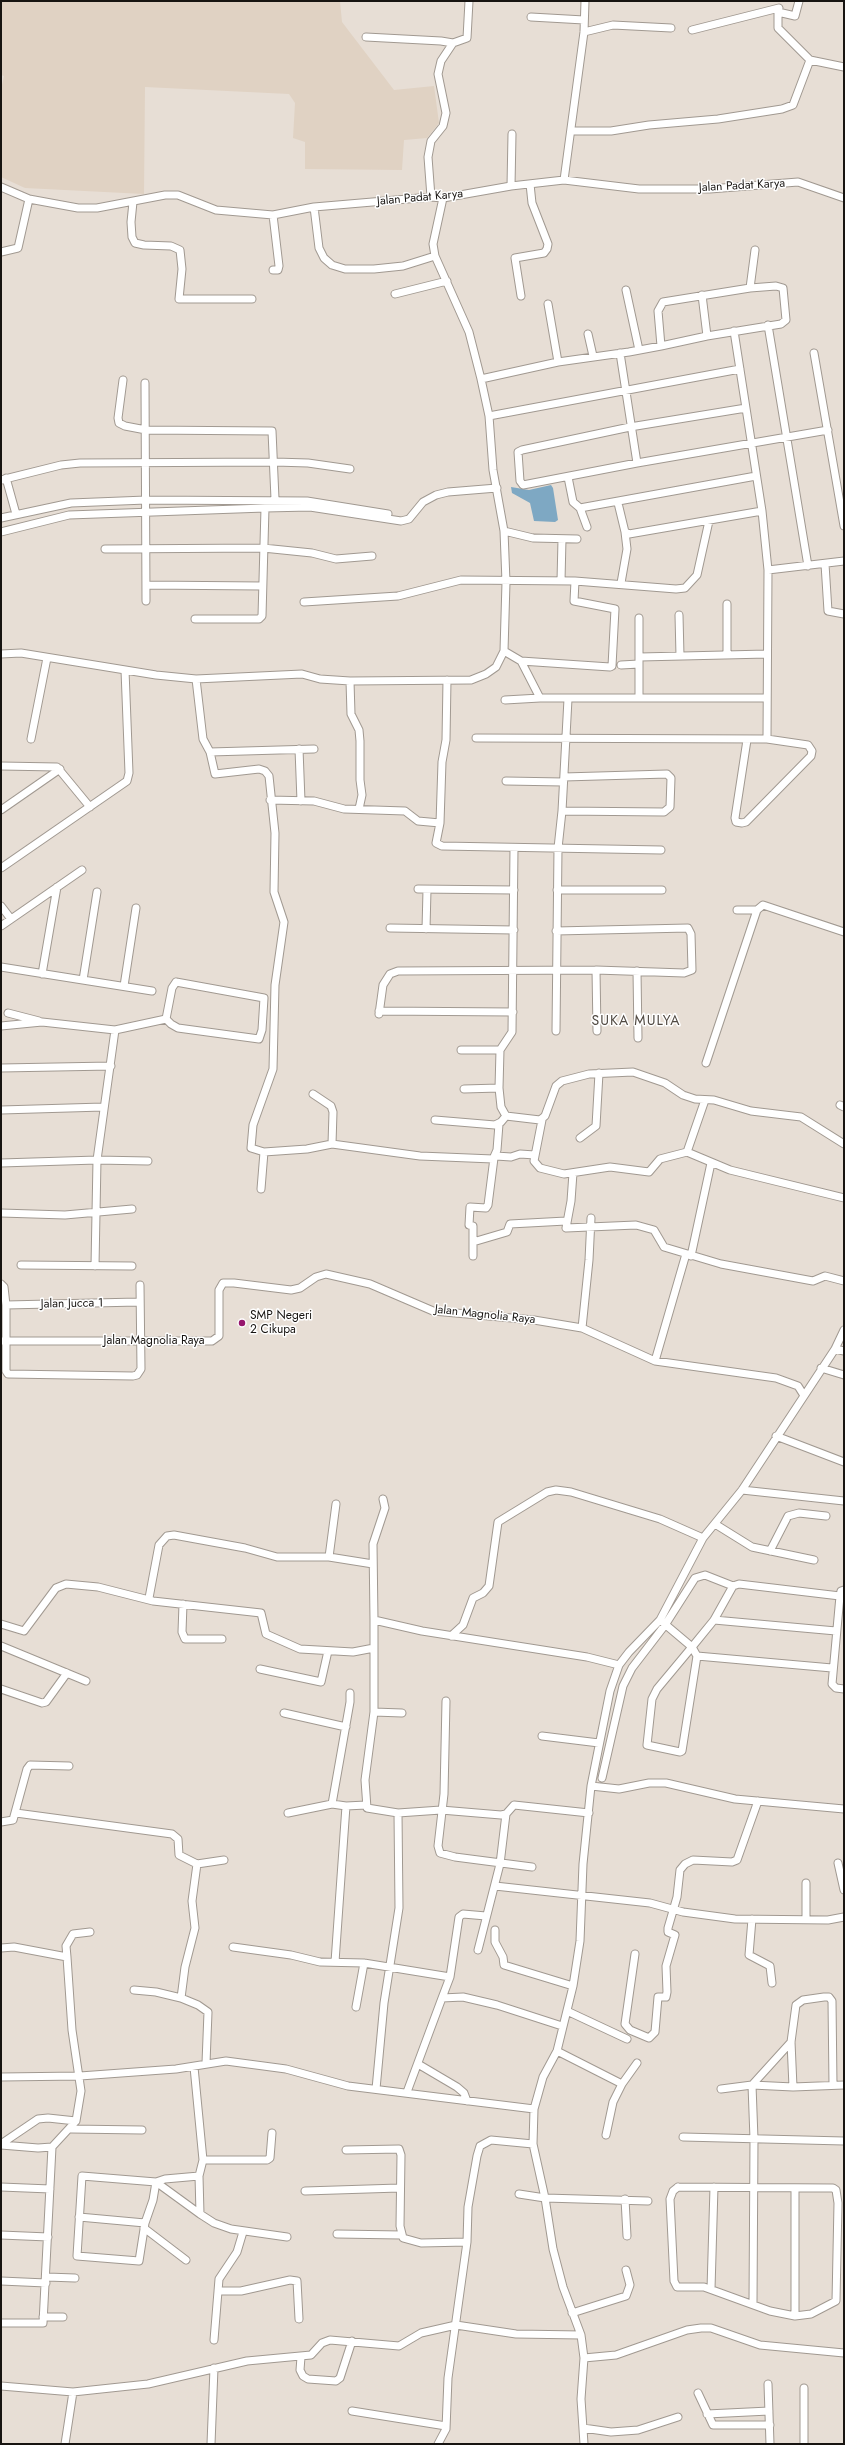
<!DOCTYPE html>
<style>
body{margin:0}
#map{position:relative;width:845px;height:2445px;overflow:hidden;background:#e7ded5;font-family:Jost,sans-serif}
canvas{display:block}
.frame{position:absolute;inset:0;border:2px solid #171411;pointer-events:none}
</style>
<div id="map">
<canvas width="845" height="2445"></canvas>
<div class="frame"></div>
</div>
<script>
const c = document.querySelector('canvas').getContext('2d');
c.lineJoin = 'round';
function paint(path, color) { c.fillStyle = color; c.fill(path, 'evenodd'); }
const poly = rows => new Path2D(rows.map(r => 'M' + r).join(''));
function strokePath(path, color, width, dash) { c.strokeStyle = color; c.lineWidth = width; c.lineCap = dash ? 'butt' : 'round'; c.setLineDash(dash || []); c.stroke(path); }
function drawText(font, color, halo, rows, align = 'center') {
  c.font = font + ' Jost,sans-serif'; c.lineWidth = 3; c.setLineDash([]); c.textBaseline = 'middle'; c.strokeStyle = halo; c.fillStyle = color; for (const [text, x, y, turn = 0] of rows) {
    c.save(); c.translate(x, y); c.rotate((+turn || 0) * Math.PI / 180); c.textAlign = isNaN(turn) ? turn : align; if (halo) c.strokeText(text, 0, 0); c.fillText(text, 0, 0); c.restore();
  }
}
paint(poly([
 [1,1,340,1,342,22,394,90,434,86,439,123,427,138,404,140,402,170,305,169,305,142,293,138,295,103,289,94,145,87,144,194,25,188,1,177,1,89,4,76,1,75]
]), '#e0d2c3');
paint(poly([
 [551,485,553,488,558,520,555,522,534,521,530,503,512,493,511,487,529,490]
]), '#7ea8c3');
const minor = poly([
 [778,12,778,28,810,60],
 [531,17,584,20],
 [692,30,779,8,778,12,795,16,799,1],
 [584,32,613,25,671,28],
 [366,37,441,41,453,43],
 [572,131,611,131,649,125,718,119,782,109,793,105,810,60,844,67],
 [564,180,584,32,585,1],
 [511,186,512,134],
 [1,187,29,199,78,208,97,208,165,195,178,195,216,210,273,215,314,207,431,197,443,198,511,186,564,180,639,189,710,189,798,182,844,198],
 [431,197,428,157,431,141,443,126,446,113,438,74,441,61,453,43,467,38,469,1],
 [133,202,131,222,132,237,135,243,144,245,171,246,180,250,182,269,179,299,252,299],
 [314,207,319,248,324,258,332,265,345,269,374,269,403,266,435,256],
 [1,252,18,248,29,199],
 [273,270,278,270,279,266,273,215],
 [750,288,755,250],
 [626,290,639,350],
 [395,294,447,281],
 [702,295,707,336],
 [521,296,515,258,544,253,547,249,548,244,532,203,530,184],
 [548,304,558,362],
 [768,325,808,566],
 [734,331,762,511,768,570,767,739],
 [588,334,593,356],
 [620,353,637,463],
 [814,353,844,526],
 [481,379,558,362,629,352,661,346,707,336,781,324,786,320,783,288,776,286,750,288,663,302,658,311,661,346],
 [123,380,118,418,119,423,125,426,146,430,272,431,275,499],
 [145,383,146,601],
 [746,408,630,427,522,450,518,452,520,481,523,485,637,463,828,430],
 [489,416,740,369],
 [568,477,573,502,580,508,756,476],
 [6,478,16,514],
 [1,480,61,465,80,463,275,462,308,463,350,469],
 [618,503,625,532,629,534,762,511],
 [580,508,587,527],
 [1,518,71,503,146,500,307,501,388,514],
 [504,531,533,538,577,539],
 [1,532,69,515,265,508,310,507,401,521,409,519,423,502,436,495,448,492,497,488],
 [105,549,263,548,312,553,336,559,372,556],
 [825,564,828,611,844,614],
 [768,570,844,561],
 [561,581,562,539],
 [621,583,627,549,625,532],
 [146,585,262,586],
 [304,602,398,596,461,580,575,581,676,589,685,588,697,575,709,521],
 [727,604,727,654],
 [679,615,680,656],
 [639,618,639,698],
 [195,619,259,619,262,616,265,508],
 [504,651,521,661,540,698,767,698],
 [1,654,21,653,156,675,196,679,302,674,320,679,350,681,471,680,486,674,496,667,504,651,506,582,504,531,493,470,489,416,481,379,469,332,435,256,433,244,443,198],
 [640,657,767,654],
 [521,661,610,667,612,666,615,609,574,601,575,581],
 [621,665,639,664],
 [196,679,203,739,210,752,215,774,259,769,265,771,269,776,275,833,274,892,284,922,275,985,273,1069,253,1125,251,1148,264,1152,307,1149,332,1144,420,1156,493,1159,497,1150,499,1124],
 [350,681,351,714,359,730,360,741,360,780,362,795,359,809],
 [505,700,540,698],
 [476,738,767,739,808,745,812,751,811,756,746,822,742,823,736,822,735,818,747,740],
 [31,739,47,658],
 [299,749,301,801],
 [210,752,314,749],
 [1,766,57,767,90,807],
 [506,781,563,782],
 [270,800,314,801,344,809,405,811,418,821,440,823,436,843,442,846,661,850],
 [1,810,60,769],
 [562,811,664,812,670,807,671,778,667,774,564,777],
 [440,823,442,762,446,740,447,680],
 [514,848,512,1032,500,1050,499,1088,501,1107,506,1116,540,1120,545,1116,556,1086,562,1081,589,1074,633,1072,665,1083,683,1095,695,1099,714,1100,751,1111,801,1117,844,1144],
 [1,868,127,781,129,773,125,670],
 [418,889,514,890],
 [557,890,662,890],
 [1,906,11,919],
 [737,910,757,910],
 [1,926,82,870],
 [390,928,514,930],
 [426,929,427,890],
 [1,967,152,991],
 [596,970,597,1031],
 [637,971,638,1038],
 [42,974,57,887],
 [83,980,97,892],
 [176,982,264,998,262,1030,259,1039,178,1028,171,1024,166,1019,172,988,176,982],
 [124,986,136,908],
 [379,1011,513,1012],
 [8,1013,39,1021],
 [379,1014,383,985,390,974,398,971,596,970,684,973,692,970,691,934,688,928,556,931],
 [1,1026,42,1022,115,1030],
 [556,1031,558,848,562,811,568,699],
 [461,1050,500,1050],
 [706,1063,757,910,763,905,844,932],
 [1,1068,111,1066],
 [464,1089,499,1088],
 [313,1094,331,1106,333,1112,332,1144],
 [840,1105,844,1107],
 [1,1110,103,1107],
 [435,1120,495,1125,501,1122,506,1116],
 [542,1120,534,1161,540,1168,564,1174,610,1167,649,1172,660,1159,687,1152,705,1100],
 [580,1138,596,1126,599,1073],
 [687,1152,730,1170,844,1198],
 [496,1156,511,1157,520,1154,535,1155],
 [1,1163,97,1160,115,1030,166,1019],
 [573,1173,571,1201,566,1228,636,1225,654,1230,664,1247,721,1264,813,1281,825,1276,844,1281],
 [261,1189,264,1152],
 [1,1213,65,1215,132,1209],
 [473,1242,473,1226,469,1225,470,1207,486,1208,488,1205,494,1158],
 [473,1256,473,1242,507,1232,510,1224,566,1221],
 [691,1256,711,1163],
 [21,1265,132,1266],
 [95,1266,97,1160,148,1161],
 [1,1284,4,1287,6,1305,6,1371,8,1374,133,1376,137,1375,141,1369,140,1285],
 [6,1305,138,1302],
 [582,1328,589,1260,591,1218],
 [1,1341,212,1341,219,1336,219,1290,223,1283,234,1283,291,1290,300,1288,316,1277,326,1274,370,1284,433,1311,534,1320,582,1328,655,1361,776,1378,798,1386,803,1394],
 [835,1349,844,1351],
 [655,1361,686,1254],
 [821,1368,844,1375],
 [776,1436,844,1462],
 [742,1490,844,1501],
 [383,1499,385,1508,373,1544,374,1620,422,1631,587,1657,619,1665],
 [715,1524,752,1547,814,1560],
 [770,1551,788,1516,799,1513,826,1516],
 [329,1557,336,1504],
 [840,1596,832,1684,836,1688,844,1689],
 [149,1598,159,1545,167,1536,174,1535,245,1548,277,1557,329,1557,373,1564],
 [183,1604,182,1632,185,1639,222,1639],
 [374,1620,374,1712,365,1780,367,1808,398,1813,441,1810,501,1815,506,1814,514,1805,589,1813],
 [660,1620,692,1647,697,1656,682,1751,680,1752,647,1745,652,1699,657,1689,692,1647,714,1620,733,1586,739,1584,840,1596,841,1591,844,1590],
 [714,1620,836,1631],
 [1,1624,24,1631,56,1588,66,1584,98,1587,153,1601,261,1613,266,1634,300,1649,353,1652,374,1648],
 [451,1636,463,1625,473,1598,483,1593,489,1586,498,1522,547,1492,556,1490,571,1492,660,1519,703,1538],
 [1,1646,86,1681],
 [697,1656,832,1668],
 [260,1669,321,1682,328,1651],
 [1,1689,42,1703,46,1702,67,1673],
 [446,1701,444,1794,438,1846,440,1853,455,1857,532,1867],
 [374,1712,402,1713],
 [284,1713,346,1727],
 [542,1736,599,1743],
 [602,1778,623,1686,632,1668,665,1625,695,1578,705,1575,733,1586],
 [591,1786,619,1789,649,1783,666,1783,735,1799,844,1809],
 [332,1804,350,1702,350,1693],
 [16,1813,172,1834,178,1839,179,1855,197,1864,224,1860],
 [288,1813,332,1804,346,1806,366,1805],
 [1,1822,13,1820,27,1769,30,1765,69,1766],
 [838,1863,844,1890],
 [495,1886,650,1903,683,1912,735,1919,828,1920,844,1917],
 [806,1918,806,1883],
 [752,1919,749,1955,770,1966,772,1983],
 [495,1930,495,1942,503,1957,504,1965,573,1986],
 [233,1947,291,1955,320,1962,364,1963,450,1977,442,1998],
 [1,1948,14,1947,67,1957,72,2030,81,2091,76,2121,52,2147,43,2323,1,2323],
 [478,1950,500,1864,506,1814],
 [635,1954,625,2024,630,2030,649,2038,655,2032,658,1997,666,1997,667,1992,666,1966,675,1935,668,1932,668,1928,677,1897,680,1870,685,1864,693,1860,732,1862,737,1860,758,1801],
 [67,1957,66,1946,73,1934,90,1932],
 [335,1962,346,1806],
 [450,1977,459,1917,463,1914,486,1916],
 [134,1990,156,1992,181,1998,198,2005,208,2012,206,2063],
 [181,1998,185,1967,195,1928,192,1901,197,1864],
 [356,2007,364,1963],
 [567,2011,627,2039],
 [557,2051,622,2084,613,2102,606,2135],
 [418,2064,457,2087,464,2093,467,2101],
 [194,2067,203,2160,199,2176,165,2179,156,2182,153,2200,145,2223,139,2261,77,2256,82,2176,156,2182,200,2214],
 [1,2077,80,2076,176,2069,226,2061,286,2069,348,2086,534,2109],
 [622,2084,637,2063],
 [793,2087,791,2042,796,2005,803,2000,824,1997,829,1997,832,2001,833,2085],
 [376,2089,384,2003,399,1908,398,1813],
 [721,2089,752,2085,793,2087,844,2085],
 [407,2092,442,1998,463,1997,497,2005,562,2026],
 [71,2129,142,2130],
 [683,2137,844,2141],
 [1,2144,38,2119,48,2118,76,2121],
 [1,2145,38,2148,52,2147],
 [346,2150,399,2149,401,2155,400,2226,403,2238,421,2243,467,2242],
 [203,2160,267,2160,270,2158,272,2133],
 [199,2176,200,2214,214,2223,231,2229,287,2237],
 [1,2187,50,2189],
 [678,2187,833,2188,836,2190,838,2203,836,2301,811,2314,795,2316,770,2311,704,2287,677,2287,674,2281,670,2199,673,2191,678,2187],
 [305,2191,399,2188],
 [519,2194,545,2198,648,2201],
 [625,2199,627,2236],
 [79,2217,145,2223],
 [144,2228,186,2260],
 [337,2234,401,2235],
 [1,2235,48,2237],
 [47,2277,75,2278],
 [1,2281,46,2283],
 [711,2289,714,2187],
 [218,2291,241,2291,290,2280,297,2281,299,2319],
 [753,2304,754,2139,752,2085,791,2042],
 [572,2313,626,2296,630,2285,626,2270],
 [795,2316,795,2189],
 [43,2317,63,2317],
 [214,2340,219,2279,237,2252,243,2232],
 [301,2357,300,2370,303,2376,308,2379,336,2381,340,2378,352,2341],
 [584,2358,616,2355,687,2330,701,2328,711,2328,760,2345,844,2353],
 [768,2384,770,2444],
 [1,2386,73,2392,148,2384,247,2361,311,2355,322,2343,330,2340,399,2346,421,2333,456,2325,516,2334,581,2335],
 [698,2393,713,2425,770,2425],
 [352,2411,446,2426],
 [707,2414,769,2411],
 [583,2428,611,2432,638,2430,678,2417],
 [65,2444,73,2392],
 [211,2444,214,2368],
 [438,2444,446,2429,448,2378,467,2242,468,2207,477,2156,480,2146,491,2140,533,2144],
 [584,2444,581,2399,584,2358,581,2335,563,2287,553,2249,545,2198,533,2144,534,2109,543,2077,557,2051,573,1986,580,1941,583,1864,591,1786,610,1691,619,1665,629,1652,660,1620,703,1538,742,1490,835,1349,844,1330],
 [804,2444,804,2388]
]);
strokePath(minor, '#a19991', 9);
strokePath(minor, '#fff', 7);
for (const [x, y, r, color] of [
 [242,1323,4,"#96146c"]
]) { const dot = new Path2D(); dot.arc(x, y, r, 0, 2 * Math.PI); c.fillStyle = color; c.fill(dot); strokePath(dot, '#fff', 1.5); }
drawText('12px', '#171411', '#fff', [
 ["Jalan Padat Karya",742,186,-3],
 ["Jalan Padat Karya",420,198,-5],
 ["Jalan Jucca 1",72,1304,-1],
 ["Jalan Magnolia Raya",485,1315,6],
 ["Jalan Magnolia Raya",154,1341]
]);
drawText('12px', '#171411', '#fff', [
 ["SMP Negeri",250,1316],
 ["2 Cikupa",250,1330]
], 'left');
c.letterSpacing = '1px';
drawText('14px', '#514a43', '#fff', [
 ["SUKA MULYA",636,1022]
]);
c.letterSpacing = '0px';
</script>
